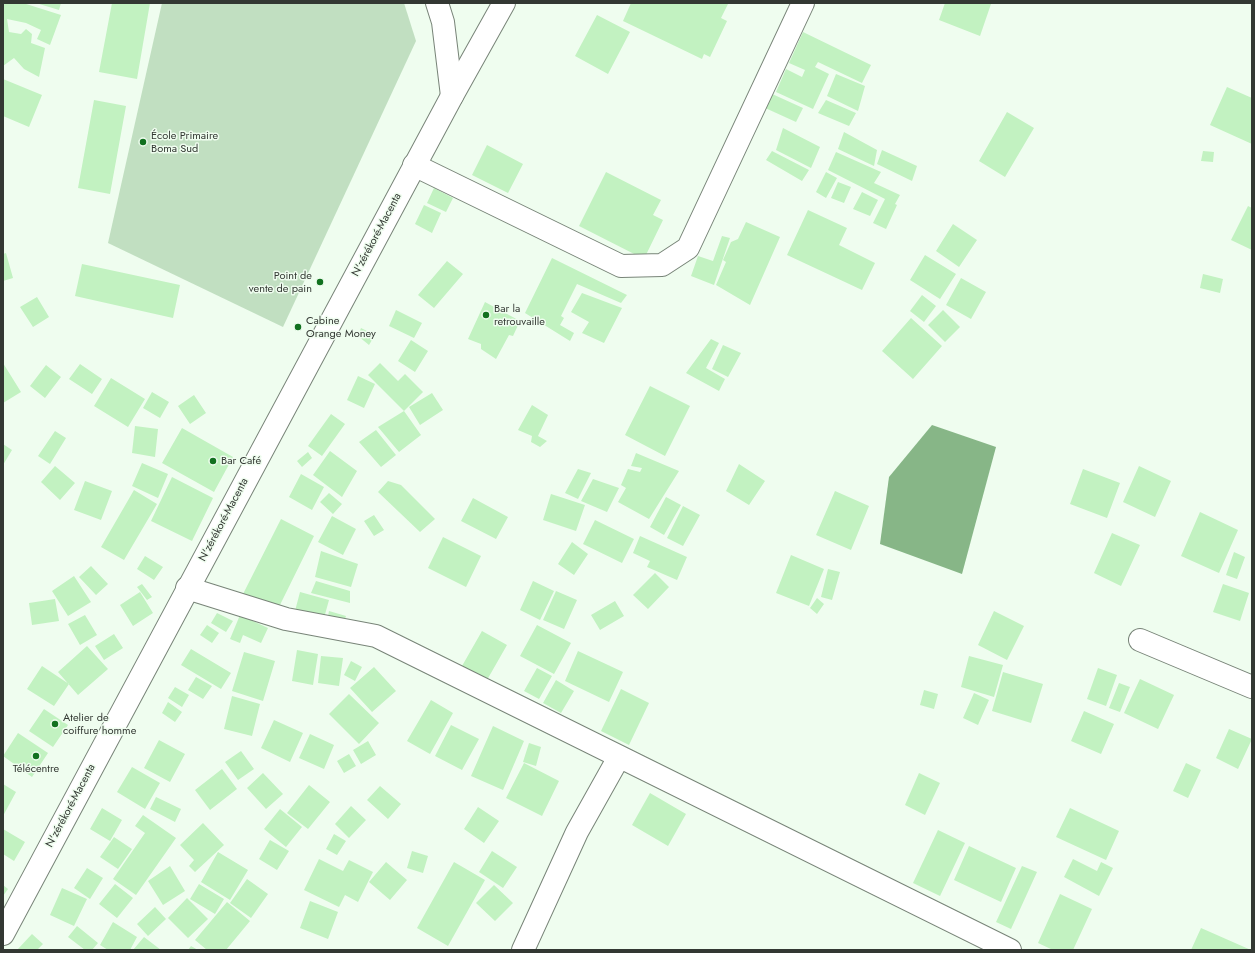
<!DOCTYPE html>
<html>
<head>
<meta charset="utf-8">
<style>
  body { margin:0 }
  #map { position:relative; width:1255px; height:953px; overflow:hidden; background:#effdef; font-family:Jost,sans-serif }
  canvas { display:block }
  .frame { position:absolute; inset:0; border:4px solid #333833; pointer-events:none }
</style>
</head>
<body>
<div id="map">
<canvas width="1255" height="953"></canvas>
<div class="frame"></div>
</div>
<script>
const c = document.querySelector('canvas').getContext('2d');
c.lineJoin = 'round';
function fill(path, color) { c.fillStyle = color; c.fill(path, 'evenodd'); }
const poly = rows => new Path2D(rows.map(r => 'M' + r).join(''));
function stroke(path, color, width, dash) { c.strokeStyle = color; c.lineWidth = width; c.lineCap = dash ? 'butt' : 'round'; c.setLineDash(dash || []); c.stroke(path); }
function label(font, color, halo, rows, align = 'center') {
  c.font = font + ' Jost,sans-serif'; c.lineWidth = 3; c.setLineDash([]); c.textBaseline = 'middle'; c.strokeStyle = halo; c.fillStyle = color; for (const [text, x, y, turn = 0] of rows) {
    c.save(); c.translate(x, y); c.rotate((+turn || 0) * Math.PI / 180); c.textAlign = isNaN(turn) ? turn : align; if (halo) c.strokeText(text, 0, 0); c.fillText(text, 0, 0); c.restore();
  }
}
fill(poly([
  [162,3,404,3,416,41,283,327,108,243]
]), '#c1dfc1');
fill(poly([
  [932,425,996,447,962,574,880,544,889,477]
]), '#87b687');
fill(poly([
  [3,3,23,3,61,15,50,45,37,39,41,30,26,23,7,19,9,32,21,34,26,29,32,34,31,43,45,48,39,77,24,69,14,58,3,66],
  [36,3,61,3,59,10],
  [112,3,150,3,137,79,99,72],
  [631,3,725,3,728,4,721,18,727,21,710,57,704,54,702,59,623,21],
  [945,3,991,4,980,36,939,20],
  [597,15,630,32,608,74,575,56],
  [803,32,871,65,862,83,818,62,815,67,829,74,813,109,776,92,786,69,802,77,805,70,789,63],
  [836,74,865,86,858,111,827,96],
  [3,79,42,95,29,127,3,116],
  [1227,87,1252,98,1252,144,1210,125],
  [770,93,803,108,796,122,763,107],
  [94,100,126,106,110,194,78,188],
  [826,100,856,113,849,126,818,113],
  [1007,112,1034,128,1005,177,979,161],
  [783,128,820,147,811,168,776,150],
  [844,132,877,150,874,166,838,149],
  [487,145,523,164,508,193,472,175],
  [882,150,917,166,912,181,877,164],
  [772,151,809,170,802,181,766,160],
  [1203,151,1214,152,1213,162,1201,161],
  [836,152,881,172,874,183,900,195,895,204,897,205,886,229,873,223,885,199,828,170],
  [606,172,661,200,653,215,663,220,644,259,579,226],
  [826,172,837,178,826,198,816,192],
  [838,182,851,187,844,203,831,198],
  [434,188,453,198,446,212,427,203],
  [862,192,878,200,870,216,853,209],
  [424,205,441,213,432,233,415,224],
  [1248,206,1252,208,1252,250,1231,240],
  [808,210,847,228,839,245,875,263,862,290,787,255],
  [746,222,780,237,750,305,716,285,726,262,723,260,731,242,738,239],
  [953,224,977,240,959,267,936,251],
  [722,236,730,238,714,285,691,276,698,256,713,261],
  [6,253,13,278,3,281,3,254],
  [925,255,956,274,940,299,910,280],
  [552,258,627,295,621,303,577,284,561,316,564,318,560,325,574,333,570,341,525,313],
  [447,261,463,274,434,308,418,295],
  [82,264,180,285,173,318,75,296],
  [1203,274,1223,279,1220,293,1200,288],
  [961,278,986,292,971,319,946,305],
  [582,293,622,308,604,343,582,333,589,322,571,312],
  [922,295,936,306,924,322,910,311],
  [37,297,49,317,33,327,20,307],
  [485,302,520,321,513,336,509,335,496,359,481,349,481,344,468,339],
  [396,310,422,323,414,338,389,326],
  [943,310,960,327,945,342,928,325],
  [911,318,942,346,913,379,882,351],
  [361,328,375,335,369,345,358,336],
  [711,339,719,343,706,368,725,379,719,391,686,373],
  [411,340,428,351,415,372,398,361],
  [723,345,741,353,728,377,712,369],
  [3,363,21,392,3,403],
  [380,363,398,381,405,374,423,392,404,411,421,435,399,452,378,427,404,411,368,375],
  [80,364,102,379,92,394,69,379],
  [46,365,61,377,45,398,30,386],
  [358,376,375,384,364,408,347,400],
  [111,378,145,399,128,427,94,406],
  [650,386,690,406,665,456,625,435],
  [152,392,169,402,160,418,143,408],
  [432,393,443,410,420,425,409,407],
  [194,395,206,413,190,424,178,406],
  [532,405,548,415,538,436,547,441,540,447,531,442,532,436,518,430],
  [331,414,345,424,322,456,308,446],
  [135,426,158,429,155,457,132,453],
  [182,428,233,457,214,492,162,463],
  [376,430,396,455,381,467,359,442],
  [55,431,66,438,50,464,38,456],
  [3,444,12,450,3,465],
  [330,451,357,471,342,497,313,475],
  [308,452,312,458,302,467,297,461],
  [636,453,679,471,649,519,618,502,626,488,621,485,628,469,640,472,642,468,631,466],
  [142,463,168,474,158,498,132,486],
  [739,464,765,481,749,505,726,491],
  [55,466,75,483,60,500,41,482],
  [1139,466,1171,481,1155,517,1123,502],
  [578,469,591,473,578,499,565,493],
  [1083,469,1120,483,1107,518,1070,504],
  [301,474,324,487,312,510,289,497],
  [172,477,213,498,192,541,151,521],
  [593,479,619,488,607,512,581,501],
  [85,481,112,491,101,520,74,510],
  [388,481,401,485,435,519,420,532,378,492],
  [134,490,157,504,124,560,101,547],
  [835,491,869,506,851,550,816,535],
  [329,493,342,504,333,514,320,502],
  [551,494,585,505,576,531,543,520],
  [666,497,681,505,664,535,650,527],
  [473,498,508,517,496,539,461,521],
  [683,506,700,515,683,546,667,538],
  [1200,512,1238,530,1219,573,1181,556],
  [374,515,384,530,374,536,364,521],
  [332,516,356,529,343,555,318,542],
  [281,519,314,536,277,611,243,594],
  [595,520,634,539,622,563,583,544],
  [1112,533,1140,545,1121,586,1094,573],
  [640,536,687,557,677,580,647,567,650,561,633,553],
  [443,537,481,556,466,587,428,568],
  [572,542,588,554,574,575,558,564],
  [321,551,358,564,351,587,315,577],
  [1234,552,1245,557,1237,579,1226,575],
  [791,555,824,569,809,606,776,593],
  [145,556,163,567,154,580,137,569],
  [91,566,108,584,96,595,79,577],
  [828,569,840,572,832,600,821,597],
  [655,573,669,587,648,609,633,595],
  [74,576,91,602,68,616,52,591],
  [316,581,350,591,350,603,311,593],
  [533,581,554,591,540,620,520,610],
  [142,584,152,597,147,600,137,587],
  [1223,584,1249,593,1240,621,1213,612],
  [556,591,577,600,564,629,543,620],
  [140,592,153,613,133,626,120,605],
  [300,592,329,600,324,618,295,611],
  [817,598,824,604,817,614,810,608],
  [55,599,59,621,32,625,29,603],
  [615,601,624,616,600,630,591,615],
  [329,611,346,616,343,625,327,621],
  [994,611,1024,626,1007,660,978,645],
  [217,613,233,621,226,632,211,623],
  [85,615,97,635,80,645,68,624],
  [240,615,268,628,261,643,243,635,240,643,230,639],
  [207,625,219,633,212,643,200,635],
  [537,625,571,643,554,674,520,656],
  [482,631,507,645,487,680,462,666],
  [114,634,123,648,104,660,95,646],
  [87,646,108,669,78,695,58,672],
  [191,649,231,673,221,689,181,665],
  [297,650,318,654,313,685,292,681],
  [578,651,623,672,609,702,565,681],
  [244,652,275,661,263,701,232,691],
  [321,656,343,658,339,686,318,683],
  [969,656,1003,665,994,697,961,687],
  [351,661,362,667,355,681,344,675],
  [42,666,69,684,54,706,27,689],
  [374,667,396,691,372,712,350,688],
  [537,668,552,676,539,699,524,691],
  [1098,668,1117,675,1106,706,1087,699],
  [1003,672,1043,684,1031,723,992,711],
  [196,677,212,686,203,699,188,690],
  [1140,679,1174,695,1158,729,1124,713],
  [556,680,574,691,561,713,543,703],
  [1119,683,1130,687,1120,712,1109,708],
  [175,687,189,695,182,707,168,698],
  [621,689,649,703,629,745,601,731],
  [924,690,938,694,934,709,920,705],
  [974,693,989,700,978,725,963,718],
  [349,694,379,723,359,744,329,714],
  [232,696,260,704,252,736,224,729],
  [431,700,453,713,430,754,407,741],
  [168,702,182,712,175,722,162,713],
  [44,709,68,725,53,747,29,731],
  [1084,711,1114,724,1101,754,1071,741],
  [274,720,303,733,290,762,261,748],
  [451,725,479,739,462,770,435,756],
  [493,726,524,741,503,790,471,776],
  [1229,729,1252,739,1238,769,1216,758],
  [18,733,48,753,32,777,3,756],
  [310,734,334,745,324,769,299,758],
  [159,740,185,754,170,782,144,768],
  [368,741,376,755,361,764,353,750],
  [529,743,541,747,536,766,523,762],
  [241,751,254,769,238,780,225,762],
  [349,754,356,766,344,773,337,761],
  [524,763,559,781,542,816,506,798],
  [1186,763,1201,770,1188,798,1173,791],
  [132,767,160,783,145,809,117,792],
  [222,769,237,789,210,810,195,790],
  [263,773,283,794,266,809,247,788],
  [919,773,940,783,925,815,905,805],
  [3,784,16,792,3,816],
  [309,785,330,802,308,829,287,813],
  [380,786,401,804,388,819,367,800],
  [650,793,686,814,668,846,632,825],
  [156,797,181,809,175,822,150,809],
  [351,806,366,820,349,838,335,824],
  [478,807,499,821,484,843,464,829],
  [102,808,122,820,110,841,90,829],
  [1070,808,1119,831,1106,860,1056,837],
  [280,809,302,827,286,847,264,829],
  [143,815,176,838,136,895,113,879,145,833,135,826],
  [203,823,224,845,195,872,189,866,194,860,180,845],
  [3,829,25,842,14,861,3,854],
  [938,830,965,843,940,896,913,883],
  [334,834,346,841,337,855,326,849],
  [114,837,132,849,118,869,100,857],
  [270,840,289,851,277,870,259,859],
  [969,846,1016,868,1001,902,954,880],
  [412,851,428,856,423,873,407,868],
  [492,851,517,867,503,888,479,872],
  [218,852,248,870,230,900,201,882],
  [319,859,343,871,349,860,373,872,358,902,345,895,339,907,304,890],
  [1073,859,1097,871,1101,862,1113,868,1099,896,1064,877],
  [386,862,407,880,390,900,369,882],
  [454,862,485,880,448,946,417,928],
  [170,866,185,891,163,905,148,881],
  [1022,866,1037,872,1011,929,996,922],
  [87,868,103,878,90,899,74,888],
  [247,879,268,894,251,918,230,903],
  [115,884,133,898,117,918,99,904],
  [199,884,224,899,215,914,190,899],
  [3,885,8,889,3,896],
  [494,885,513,903,495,921,476,903],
  [62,888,87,899,74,926,50,915],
  [1060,894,1092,909,1073,950,1053,950,1038,943],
  [187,898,208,919,188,938,168,918],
  [310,901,338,912,328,939,300,928],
  [227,902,250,921,226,950,207,950,195,940],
  [155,907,166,919,148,936,137,924],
  [113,922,137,937,130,950,108,950,100,945],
  [77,926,98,943,92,950,85,950,68,937],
  [1201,928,1251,950,1191,950],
  [32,934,43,944,37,950,17,950],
  [144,937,161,950,133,950],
  [191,946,198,950,188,950]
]), '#c2f2c1');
const minor = poly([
  [437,3,443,22,452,96],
  [414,165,621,266,662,265,688,248,803,3],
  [187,588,286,619,376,636,1010,950],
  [1140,640,1252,687],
  [523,950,577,832,619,757]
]);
const highway = poly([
  [3,934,452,96,504,3]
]);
stroke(minor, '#788478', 24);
stroke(highway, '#788478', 24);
stroke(minor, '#fff', 22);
stroke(highway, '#fff', 22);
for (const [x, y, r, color] of [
  [143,142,4,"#11711f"],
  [320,282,4,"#11711f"],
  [486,315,4,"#11711f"],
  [298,327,4,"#11711f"],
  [213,461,4,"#11711f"],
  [55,724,4,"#11711f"],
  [36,756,4,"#11711f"]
]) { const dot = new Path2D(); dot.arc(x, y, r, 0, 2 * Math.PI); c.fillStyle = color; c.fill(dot); stroke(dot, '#effdef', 1.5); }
label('11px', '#333833', '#effdef', [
  ["École Primaire",151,136],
  ["Boma Sud",151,149],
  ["Point de",312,276,"right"],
  ["vente de pain",312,289,"right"],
  ["Bar la",494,309],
  ["retrouvaille",494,322],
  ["Cabine",306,321],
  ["Orange Money",306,334],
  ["Bar Café",221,461],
  ["Atelier de",63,718],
  ["coiffure homme",63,731],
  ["Télécentre",36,769,"center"]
], 'left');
label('11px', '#333833', '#effdef', [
  ["N'zérékoré-Macenta",377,235,-62],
  ["N'zérékoré-Macenta",224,520,-62],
  ["N'zérékoré-Macenta",71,806,-62]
]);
</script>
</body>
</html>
